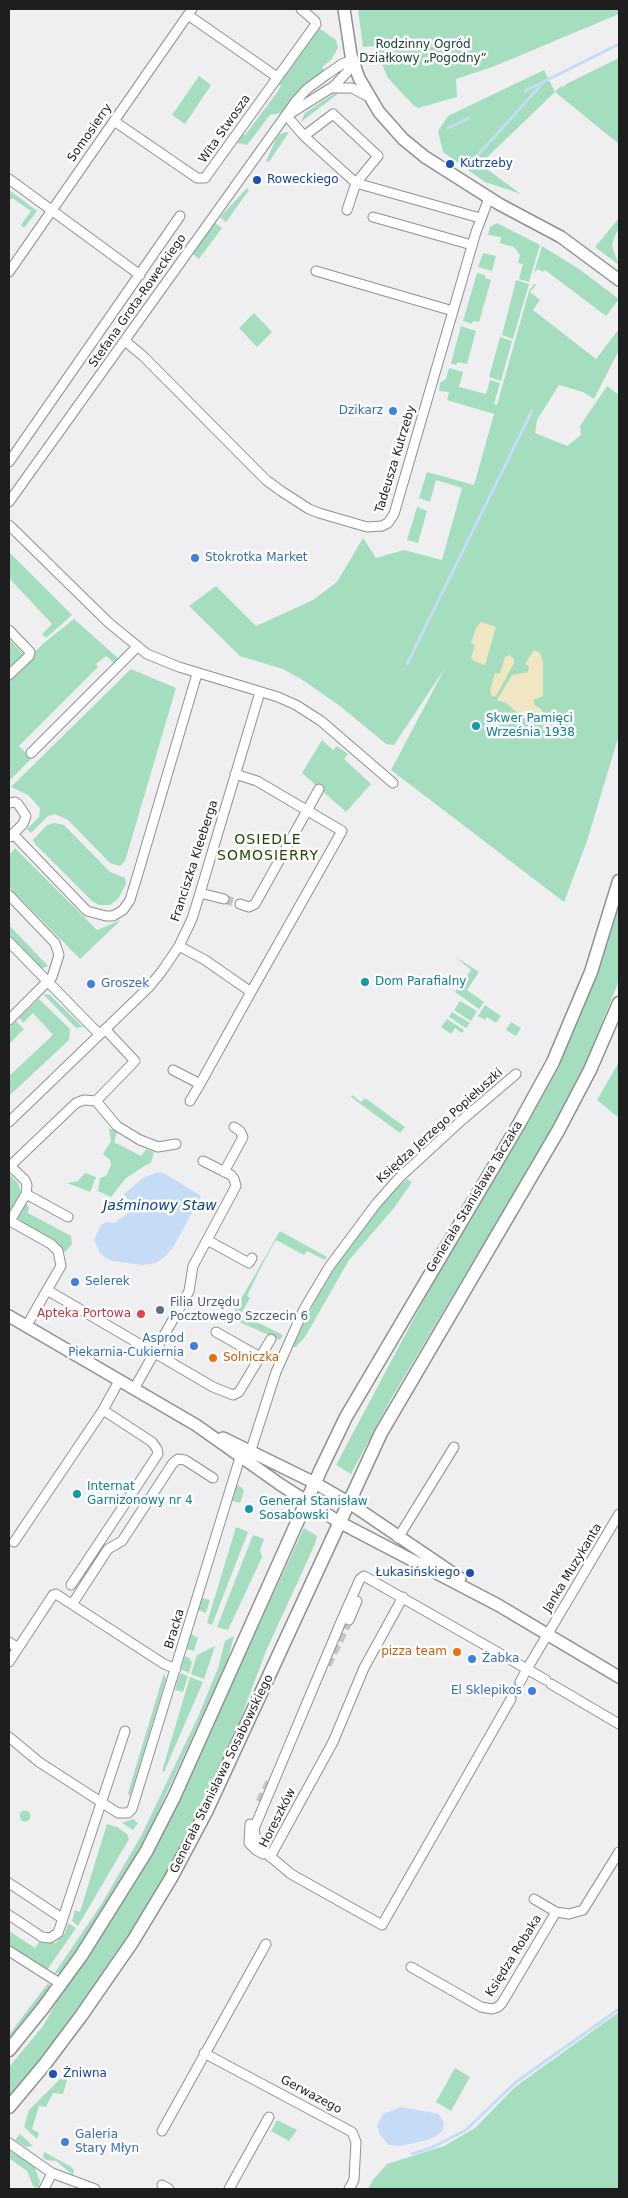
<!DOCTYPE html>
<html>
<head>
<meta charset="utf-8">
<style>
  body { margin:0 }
  #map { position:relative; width:628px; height:2198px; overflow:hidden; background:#efeff1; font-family:"DejaVu Sans",sans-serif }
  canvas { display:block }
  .frame { position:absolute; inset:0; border:10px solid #1e1e1f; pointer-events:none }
</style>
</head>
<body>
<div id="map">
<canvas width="628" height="2198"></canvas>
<div class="frame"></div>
</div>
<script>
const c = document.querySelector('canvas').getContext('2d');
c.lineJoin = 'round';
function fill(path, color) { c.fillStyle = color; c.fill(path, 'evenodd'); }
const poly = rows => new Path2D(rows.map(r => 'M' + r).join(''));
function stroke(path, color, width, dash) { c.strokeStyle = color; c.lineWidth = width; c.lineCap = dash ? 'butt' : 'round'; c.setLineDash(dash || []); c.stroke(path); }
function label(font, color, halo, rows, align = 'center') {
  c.font = font + ' "DejaVu Sans",sans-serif'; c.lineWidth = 5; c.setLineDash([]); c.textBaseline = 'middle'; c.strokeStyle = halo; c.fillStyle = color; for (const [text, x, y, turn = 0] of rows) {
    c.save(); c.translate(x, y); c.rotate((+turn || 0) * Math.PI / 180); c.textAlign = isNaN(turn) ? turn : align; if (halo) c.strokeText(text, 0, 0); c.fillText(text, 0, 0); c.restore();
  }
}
fill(poly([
  [358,9,619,9,619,14,495,66,456,79,457,97,418,108,414,106,388,78,374,46,363,47],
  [319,28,336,40,338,48,331,60,322,67,325,71,298,92,281,113,270,115,247,145,237,143,243,134,245,135,276,94,281,86,277,83,281,82],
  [619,58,619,144,555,92,480,164,521,194,485,182,443,152,438,131,448,116,544,70,555,92,561,86,563,87,566,84],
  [199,76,211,85,185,124,172,115],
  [336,92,339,93,301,122,305,113],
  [286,132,289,132,269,162,266,161,276,139,280,134],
  [247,188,249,190,226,222,220,217],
  [9,190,37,211,24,228,21,225,31,211,12,198,11,200,9,198],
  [619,218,619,228,614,238,612,246,619,265,595,247],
  [215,223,222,228,199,259,193,254],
  [497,223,540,245,529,282,519,279,523,264,518,263,520,255,514,247,500,243,501,237,488,235,490,227],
  [542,246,579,269,619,299,606,316,545,270,543,272,538,269,534,273],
  [483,253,496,256,492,271,478,267],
  [477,273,485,275,485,278,491,280,479,322,473,321,472,324,463,321],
  [516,280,529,284,513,339,502,335],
  [534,284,536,285,530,292,547,305,540,300,533,310,596,359,619,329,619,350,594,399,583,392,559,385,537,420,535,433,567,446,581,435,580,426,607,386,619,395,619,735,587,841,564,902,391,770,445,668,394,745,386,744,340,706,301,679,283,669,240,656,189,606,216,586,256,626,313,600,337,582,363,538,376,558,404,550,442,560,462,488,436,480,430,502,419,498,427,472,474,485,494,414,447,400,449,392,439,391,440,383,446,379,449,368,463,372,459,387,486,394,490,380,500,383,494,404,497,405,529,291],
  [254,313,272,332,257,347,239,328],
  [461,326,476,331,467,364,458,362,456,365,451,363],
  [500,337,512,341,501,381,489,377],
  [417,507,427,511,418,543,407,540],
  [9,552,72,615,46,638,42,634,52,624,9,578],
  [74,619,119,659,115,664,106,656,96,664,98,667,19,746,32,758,9,781,9,677,45,642],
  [9,639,25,656,9,671],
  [131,669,176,688,125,861,120,866,110,863,68,820,55,814,48,816,31,833,27,829,39,817,40,808,28,795,11,787],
  [322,740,333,750,337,746,348,754,344,759,371,784,346,812,302,773],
  [54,823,64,825,110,872,125,878,126,884,118,899,110,905,99,905,92,901,35,844,33,840,47,825],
  [15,848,97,930,121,920,80,959,9,887,9,855],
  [619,901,619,980,588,1059,543,1144,391,1399,351,1474,336,1465,430,1288,527,1125,559,1066,593,985],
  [9,925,48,966,40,969,9,936],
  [454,956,479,972,467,990,484,1002,479,1009,455,992,471,970],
  [43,994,50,995,83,1027,76,1028],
  [39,999,70,1029,69,1040,9,1096,9,1076,53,1035,33,1013,23,1023,19,1018],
  [460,1001,477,1011,471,1021,454,1010],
  [485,1005,501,1016,496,1023,487,1017,485,1020,478,1016],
  [452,1012,470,1023,466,1028,449,1017],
  [447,1019,464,1030,462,1033,455,1028,451,1034,441,1027],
  [16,1021,24,1029,9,1044,9,1028],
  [511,1022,521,1028,516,1036,506,1030],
  [619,1062,619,1118,597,1100],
  [352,1095,361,1102,365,1098,405,1127,400,1133,351,1097],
  [109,1128,117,1132,114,1142,141,1156,146,1149,154,1152,151,1163,146,1165,126,1178,111,1197,98,1191,100,1178,106,1176,111,1165,110,1160,103,1154,111,1141],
  [85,1173,96,1177,90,1192,67,1183,78,1181],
  [9,1174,18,1183,21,1192,14,1207,9,1211],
  [407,1179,412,1182,394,1208,349,1260,305,1337,296,1347,292,1347,316,1299,341,1258,382,1202],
  [26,1204,29,1207,28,1213,71,1236,72,1244,65,1252,25,1225,16,1216],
  [280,1231,327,1257,325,1260,307,1251,304,1255,276,1240,262,1265,247,1296,250,1298,241,1314,283,1335,280,1340,230,1318],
  [237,1484,244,1490,240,1503,232,1501],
  [236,1527,248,1532,212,1625,207,1623],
  [304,1528,317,1536,315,1544,266,1651,234,1736,164,1879,130,1935,81,2007,9,2098,9,2067,43,2026,60,1996,98,1941,143,1868,145,1868,157,1845],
  [253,1535,264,1539,260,1550,262,1557,228,1630,217,1627],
  [202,1598,210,1600,206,1613,198,1610],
  [191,1634,198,1638,194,1651,187,1649],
  [234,1636,227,1662,149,1831,119,1887,89,1935,62,1972,54,1974,101,1905,142,1834,198,1717,218,1668,225,1641],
  [215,1646,204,1679,191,1674,197,1655],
  [185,1656,189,1658,192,1663,189,1673,181,1669],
  [164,1673,166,1679,130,1797,128,1793],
  [180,1673,188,1676,183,1692,175,1690],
  [190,1677,203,1682,164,1772,162,1771],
  '19.5 1816a5.5 5.5 0 1 1 11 0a5.5 5.5 0 1 1-11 0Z',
  [133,1819,138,1823,133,1830,122,1823],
  [107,1824,117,1827,127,1834,129,1839,78,1926,72,1921,73,1918,75,1910,80,1912],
  [68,1923,76,1928,47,1970,9,1945,9,1931,35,1948,40,1941,43,1943,56,1943,65,1933],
  [48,1983,50,1986,47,1993,9,2041,9,2035],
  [619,2012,619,2189,368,2189,373,2180,387,2164,444,2146,475,2128,515,2087],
  [77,2046,63,2094,53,2093,46,2107,39,2106,32,2129,39,2133,37,2139,24,2127,29,2110,64,2075,72,2063],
  [455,2068,470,2077,451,2111,436,2102],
  [277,2120,297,2130,289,2141,271,2131],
  [20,2134,33,2146,26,2147,15,2140],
  [9,2150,34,2166,40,2181,38,2189,33,2186,27,2171,9,2158],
  [44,2152,70,2166,74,2170,73,2175,56,2161,46,2160,43,2157]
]), '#a4debf');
fill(poly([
  [481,622,496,627,485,665,474,661,471,658,475,645,471,643,476,628],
  [534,650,540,653,543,662,543,696,533,700,535,705,541,709,544,717,540,718,540,724,537,725,531,719,521,716,506,703,497,700,512,675,528,672,529,666,525,664],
  [510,655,514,659,514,663,501,687,495,697,492,696,490,691,495,673,500,674,505,657]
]), '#f0e6c1');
fill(poly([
  [158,1172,164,1173,201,1196,175,1244,167,1255,156,1263,143,1265,114,1261,106,1258,100,1253,94,1240,101,1225,106,1222,114,1223,127,1214,130,1208,129,1201,124,1194,143,1178],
  [401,2107,439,2114,444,2124,443,2130,436,2136,427,2140,400,2146,389,2145,380,2135,377,2125,383,2114]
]), '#c5dbf6');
stroke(poly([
  [525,91,619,44],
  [448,128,469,118],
  [477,156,540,86],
  [407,664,532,411],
  [412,2154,433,2147,466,2130,516,2082,619,2009]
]), '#c5dbf6', 3);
stroke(poly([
  [224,899,240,904],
  [327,1665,349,1620],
  [511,1699,520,1682],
  [260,1802,270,1782]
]), '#c5c5c7', 9, [9, 4.5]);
const minor = poly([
  [188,15,277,77],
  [332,88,352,88,369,97],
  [286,115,304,136,356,183,480,218],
  [288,115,334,86,348,71,352,60],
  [114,121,197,178,205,178,316,24,315,21,301,9],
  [304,136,333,114,378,156,356,183,347,210],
  [9,179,140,275],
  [373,217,472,245],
  [316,271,453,311],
  [9,272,192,9],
  [125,341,143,356,266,480,281,491,309,509,319,513,367,527,382,526,388,523,394,514,476,232,489,198],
  [9,462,180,216],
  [9,502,296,101,307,89,326,75,342,64,352,60],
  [9,525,109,623,147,654,179,667,278,697,296,705,321,721,393,783],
  [9,630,30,652,29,656,9,675],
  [31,753,137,647],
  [235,774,257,781,342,831,251,992],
  [9,803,15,802,18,804,26,816,23,824,10,837],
  [13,834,87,911,106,916,113,916,123,910,130,900,137,877,197,674],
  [200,893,224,899],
  [9,895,55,943,59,955,52,977,9,1020],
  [240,904,249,907,255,904,319,789],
  [9,942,99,1034],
  [173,1070,200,1084,251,992,205,960,179,946],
  [96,1101,117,1126,140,1140,158,1147,176,1144],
  [190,1101,200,1084],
  [9,1122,149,987,162,971,179,946,192,919,200,893,260,692],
  [9,1165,25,1180,27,1185,26,1194,68,1217],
  [10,1166,76,1103,84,1100,96,1101,135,1061,105,1029],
  [224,1172,243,1137,240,1131,234,1127],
  [26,1194,10,1221,51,1244,58,1251,61,1266,47,1290],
  [207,1240,249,1263,252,1258],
  [26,1327,47,1290,213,1387,233,1395,239,1392,260,1357,216,1332],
  [260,1357,271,1339],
  [134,1389,189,1291,193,1266,236,1186,234,1179,231,1175,203,1161],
  [249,1456,276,1372,304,1309,329,1267,376,1204,399,1178,462,1120,516,1074],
  [398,1538,454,1447],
  [14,1542,103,1410],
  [71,1585,158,1454,157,1449,152,1442,103,1410,119,1381],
  [73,1603,108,1549,122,1541,173,1463,178,1459,185,1460,213,1478],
  [349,1620,357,1601],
  [9,1642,18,1648],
  [9,1662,53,1595,56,1594,164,1664,176,1669],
  [546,1680,527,1669,619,1514],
  [551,1684,619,1724],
  [511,1699,382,1925,291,1874,265,1852,256,1840,254,1829,256,1824,343,1617,360,1579,364,1576,527,1669,520,1682],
  [9,1737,39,1762,118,1813,128,1813,132,1809,242,1451],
  [250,1824,249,1843,256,1850,263,1854],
  [270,1857,333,1742,364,1668,403,1597],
  [9,1883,63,1919],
  [534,1899,556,1912],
  [9,1915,42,1937,50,1938,58,1933,125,1731],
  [9,1951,61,1984],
  [411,1967,481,2007,492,2009,498,2007,502,2003,556,1912,569,1914,583,1910,619,1852],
  [204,2053,352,2132,356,2142,354,2180,349,2189],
  [162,2131,266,1944],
  [9,2143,52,2173,95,2189],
  [162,2185,169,2189],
  [44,2189,52,2173],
  [229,2189,269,2117]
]);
const tertiary = poly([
  [344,9,351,55,359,78,379,112,403,139,425,157,499,204,561,237,619,280],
  [9,1316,196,1425,281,1485,339,1522,498,1605,619,1677],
  [223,1438,315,1483,348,1502,460,1578]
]);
const secondary = poly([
  [9,2050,43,2008,81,1956,146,1852,174,1797,321,1469,346,1417,519,1124,553,1062,591,972,619,881],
  [9,2107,45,2064,81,2016,133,1941,171,1878,206,1812,381,1433,558,1131,590,1070,619,1003]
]);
stroke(minor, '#909091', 11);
stroke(tertiary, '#909091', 14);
stroke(secondary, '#909091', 15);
stroke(minor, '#fff', 9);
stroke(tertiary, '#fff', 11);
stroke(secondary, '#fff', 12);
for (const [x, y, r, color] of [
  [450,164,5,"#1a4fb4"],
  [257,180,5,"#1a4fb4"],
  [393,411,5,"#3f7fe0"],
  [195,558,5,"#3f7fe0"],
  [476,726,5,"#0f9aa8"],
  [365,982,5,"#0f9aa8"],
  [91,984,5,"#3f7fe0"],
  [75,1282,5,"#3f7fe0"],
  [160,1310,5,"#5c6f8a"],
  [141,1314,5,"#e0444e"],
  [194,1346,5,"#3f7fe0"],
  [213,1358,5,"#e8710a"],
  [77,1494,5,"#0f9aa8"],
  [249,1509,5,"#0f9aa8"],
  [470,1573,5,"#1a4fb4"],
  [457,1652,5,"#e8710a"],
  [472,1659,5,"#3f7fe0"],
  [532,1691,5,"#3f7fe0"],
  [53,2074,5,"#1a4fb4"],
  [65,2142,5,"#3f7fe0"]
]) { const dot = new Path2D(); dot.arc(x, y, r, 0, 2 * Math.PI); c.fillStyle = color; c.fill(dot); stroke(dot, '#fdfdfe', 2); }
label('12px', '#1d4532', '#fdfdfe', [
  ["Rodzinny Ogród",423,45],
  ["Działkowy „Pogodny”",423,59]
]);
label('12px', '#1e1e1f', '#fdfdfe', [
  ["Wita Stwosza",225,129,-55],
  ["Somosierry",90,133,-55],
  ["Stefana Grota-Roweckiego",138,301,-55],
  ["Tadeusza Kutrzeby",396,459,-73],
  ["Franciszka Kleeberga",195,861,-72],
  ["Księdza Jerzego Popiełuszki",440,1126,-42],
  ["Generała Stanisława Taczaka",475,1197,-59],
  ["Janka Muzykanta",573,1568,-59],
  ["Bracka",175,1629,-73],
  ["Generała Stanisława Sosabowskiego",222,1774,-64],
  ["Horeszków",278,1818,-63],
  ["Księdza Robaka",514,1956,-58],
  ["Gerwazego",311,2095,28]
]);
label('12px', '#164399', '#fdfdfe', [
  ["Kutrzeby",460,164],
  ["Roweckiego",267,180],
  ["Łukasińskiego",460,1573,"right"],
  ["Żniwna",63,2074]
], 'left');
label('12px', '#366cbe', '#fdfdfe', [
  ["Dzikarz",383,411,"right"],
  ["Stokrotka Market",205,558],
  ["Groszek",101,984],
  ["Selerek",85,1282],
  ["Asprod",184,1339,"right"],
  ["Piekarnia-Cukiernia",184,1353,"right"],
  ["Żabka",482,1659],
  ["El Sklepikos",522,1691,"right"],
  ["Galeria",75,2135],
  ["Stary Młyn",75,2149]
], 'left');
label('12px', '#0d838f', '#fdfdfe', [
  ["Skwer Pamięci",486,719],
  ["Września 1938",486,733],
  ["Dom Parafialny",375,982],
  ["Internat",87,1487],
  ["Garnizonowy nr 4",87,1501],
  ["Generał Stanisław",259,1502],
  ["Sosabowski",259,1516]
], 'left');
label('12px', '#4e5e75', '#fdfdfe', [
  ["Filia Urzędu",170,1303],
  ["Pocztowego Szczecin 6",170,1317]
], 'left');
label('12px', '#be3a42', '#fdfdfe', [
  ["Apteka Portowa",131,1314]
], 'right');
label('12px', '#c56008', '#fdfdfe', [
  ["Solniczka",223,1358],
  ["pizza team",447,1652,"right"]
], 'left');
c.letterSpacing = '1px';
label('14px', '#244601', '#fdfdfe', [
  ["OSIEDLE",268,840],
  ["SOMOSIERRY",268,856]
]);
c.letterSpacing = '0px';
label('italic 14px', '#06417b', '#fdfdfe', [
  ["Jaśminowy Staw",160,1206]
]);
</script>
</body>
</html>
